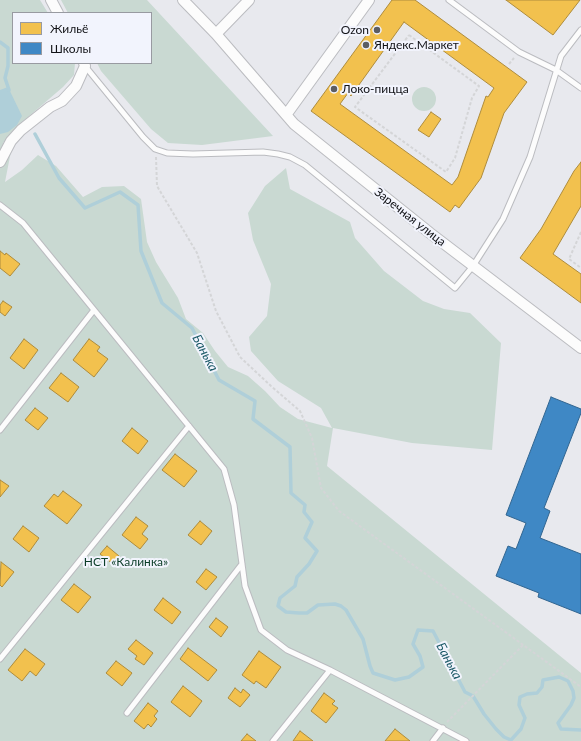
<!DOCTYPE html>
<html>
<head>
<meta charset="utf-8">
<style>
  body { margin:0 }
  #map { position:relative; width:581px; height:741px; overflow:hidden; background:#e8e9ee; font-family:Lato,sans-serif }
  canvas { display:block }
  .legend { position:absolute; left:12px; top:12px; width:140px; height:52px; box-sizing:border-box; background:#f2f4fd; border:1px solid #989aa1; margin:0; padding:5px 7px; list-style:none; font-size:12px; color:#111216 }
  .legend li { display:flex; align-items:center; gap:8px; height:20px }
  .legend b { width:20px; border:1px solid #989aa1 }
</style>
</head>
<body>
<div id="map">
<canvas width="581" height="741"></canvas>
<ul class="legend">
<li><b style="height:11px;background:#f2c14e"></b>Жильё</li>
<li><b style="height:11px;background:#3f88c5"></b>Школы</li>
</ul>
</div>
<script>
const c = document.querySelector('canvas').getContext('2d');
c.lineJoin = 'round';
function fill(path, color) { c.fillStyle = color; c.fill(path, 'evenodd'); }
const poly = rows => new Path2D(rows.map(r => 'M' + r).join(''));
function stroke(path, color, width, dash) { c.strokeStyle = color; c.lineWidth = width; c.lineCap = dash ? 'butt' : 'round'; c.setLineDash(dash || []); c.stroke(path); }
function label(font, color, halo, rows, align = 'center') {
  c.font = font + ' Lato,sans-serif'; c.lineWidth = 4; c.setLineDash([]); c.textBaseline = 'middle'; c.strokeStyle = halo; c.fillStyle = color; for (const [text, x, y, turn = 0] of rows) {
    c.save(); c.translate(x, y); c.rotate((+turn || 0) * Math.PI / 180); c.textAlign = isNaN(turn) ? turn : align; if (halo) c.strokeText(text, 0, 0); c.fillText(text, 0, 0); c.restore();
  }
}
fill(poly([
  [0,0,40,0,48,13,13,13,13,63,75,63,74,75,63,87,21,123,3,143,12,146,5,182,22,170,38,155,56,166,83,197,102,187,124,186,141,199,147,242,156,262,178,298,186,319,203,333,215,351,228,367,248,376,265,391,280,407,298,419,332,428,321,408,278,381,251,351,249,337,267,316,271,284,253,240,248,213,265,186,286,168,290,189,350,222,355,238,384,271,423,301,444,309,470,313,501,343,492,450,412,443,333,428,327,466,581,673,581,741,0,741],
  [61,0,147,0,273,136,202,145,168,143,151,129,101,71,97,63,151,63,151,13,68,13],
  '412 99a12 12 0 1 1 24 0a12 12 0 1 1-24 0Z'
]), '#c9d9d2');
fill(poly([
  [8,87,22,116,17,125,8,132,0,134,0,90]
]), '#afcfd9');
const homes = poly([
  [392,0,415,0,527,82,504,113,481,178,459,208,455,205,450,212,311,111,392,0],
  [404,22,494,88,488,97,486,96,458,177,452,185,340,104,348,93,351,96,404,22],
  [506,0,580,0,553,35,506,0],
  [431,112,441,119,429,137,418,130,431,112],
  [581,162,581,206,553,254,581,274,581,303,520,258,541,229,574,171,581,162],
  [0,251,5,255,6,253,20,264,10,276,0,268,0,251],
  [3,301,12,307,5,316,0,312,0,305,3,301],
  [24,339,38,350,24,369,10,358,24,339],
  [89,339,100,347,97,351,108,359,94,377,73,360,89,339],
  [61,373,79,387,68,402,49,388,61,373],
  [35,408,48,418,38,430,25,420,35,408],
  [132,428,148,441,138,454,122,441,132,428],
  [175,454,197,471,184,487,162,470,175,454],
  [0,480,9,486,0,497,0,480],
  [63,491,82,505,67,524,44,506,54,494,58,497,63,491],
  [136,517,148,526,142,534,148,539,140,549,122,535,136,517],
  [200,521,212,531,201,545,188,535,200,521],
  [23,526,39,538,29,552,13,539,23,526],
  [107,546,119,556,113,564,100,554,107,546],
  [1,562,14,572,2,587,0,585,1,562],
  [206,569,217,577,206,590,196,582,206,569],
  [74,584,91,597,78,613,61,600,74,584],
  [163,598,181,612,172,624,154,610,163,598],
  [216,618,228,627,221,637,209,627,216,618],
  [136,640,153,653,144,665,135,659,137,656,128,649,136,640],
  [188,648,217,670,208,681,180,659,188,648],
  [25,649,45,664,36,676,30,671,22,681,8,670,25,649],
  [259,651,281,667,266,688,256,681,254,684,242,675,259,651],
  [116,661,132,673,122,686,106,673,116,661],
  [183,686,202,701,190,717,171,702,183,686],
  [235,688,241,693,243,689,250,695,240,707,228,698,235,688],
  [324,693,335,701,332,704,338,708,326,723,311,711,324,693],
  [148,703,158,711,154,716,157,719,151,727,148,724,144,729,134,721,148,703],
  [395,729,410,741,385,741,395,729],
  [300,731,313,741,293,741,300,731],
  [247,734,256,741,241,741,247,734]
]);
fill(homes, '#f2c14e');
stroke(homes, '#ae8c3d', 1);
const schools = poly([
  [551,397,581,409,581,413,544,508,550,511,540,538,581,554,581,614,538,597,539,593,496,576,508,546,516,549,526,523,506,515,551,397]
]);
fill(schools, '#3f88c5');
stroke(schools, '#316590', 1);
stroke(poly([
  [0,42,8,48,8,66,5,78,9,90],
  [35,134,59,178,85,208,120,192,138,205,141,251,162,303,192,328,219,380,255,401,253,419,290,447,291,493,305,505,304,512,312,522,305,538,317,551,309,564,297,577,295,586,280,598,278,606,286,612,299,613,307,613,318,605,335,604,341,606,346,610,363,639,370,666,373,673,395,680,409,677,423,667,420,656,413,644,418,630,433,631,465,692,473,696,484,714,496,729,504,737,511,740,521,729,525,718,519,705,520,697,527,694,537,693,542,687,543,680,559,677,568,681,573,691,574,698,571,705,558,723,561,729,581,730]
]), '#afcfd9', 3.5);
const service = poly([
  [449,0,519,52,556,70,581,88],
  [85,66,143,137,155,149,167,153,193,154,263,152,278,154,290,157,305,165,455,288,473,266,503,219,530,157,561,56,581,30],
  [0,205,23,223,224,469,234,505,245,586,261,630,287,650,330,670,466,741],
  [0,430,94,310],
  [0,659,189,426],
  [127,713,242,564],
  [273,741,330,670],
  [433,741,443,728]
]);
const minor = poly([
  [51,0,58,13],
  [183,0,216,34,294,124,430,233,581,348],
  [216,34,249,0],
  [286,115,369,0],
  [0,162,11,141,21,130,50,107,62,101,76,86,85,66,84,63]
]);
stroke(service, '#bbbcc0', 7);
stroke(minor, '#bbbcc0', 12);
stroke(poly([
  [409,35,479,86,472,98,455,158,446,172,355,107,409,35],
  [509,64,514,58],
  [156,157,157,186,197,253,216,311,240,357,271,386,300,411,312,438,321,488,339,511,581,687],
  [581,232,569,259,581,268],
  [447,722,523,645]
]), '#d4d5d7', 2, [3, 2]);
stroke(service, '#fcfcfc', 5);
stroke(minor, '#fcfcfc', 10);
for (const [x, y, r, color] of [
  [377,30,4,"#5c5d62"],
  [366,45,4,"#5c5d62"],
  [334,89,4,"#5c5d62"]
]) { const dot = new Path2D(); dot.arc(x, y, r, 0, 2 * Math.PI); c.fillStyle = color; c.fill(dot); stroke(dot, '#f2f4fd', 1.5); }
label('12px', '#111216', '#f2f4fd', [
  ["Ozon",369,30,"right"],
  ["Яндекс.Маркет",374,45],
  ["Локо-пицца",342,89]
], 'left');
label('12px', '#111216', '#f2f4fd', [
  ["Заречная улица",410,217,38]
]);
label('12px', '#0b3d28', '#f2f4fd', [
  ["НСТ «Калинка»",126,562]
]);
label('italic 13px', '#1f5c6a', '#f2f4fd', [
  ["Банька",205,353,62],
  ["Банька",449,661,62]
]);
</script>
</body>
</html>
